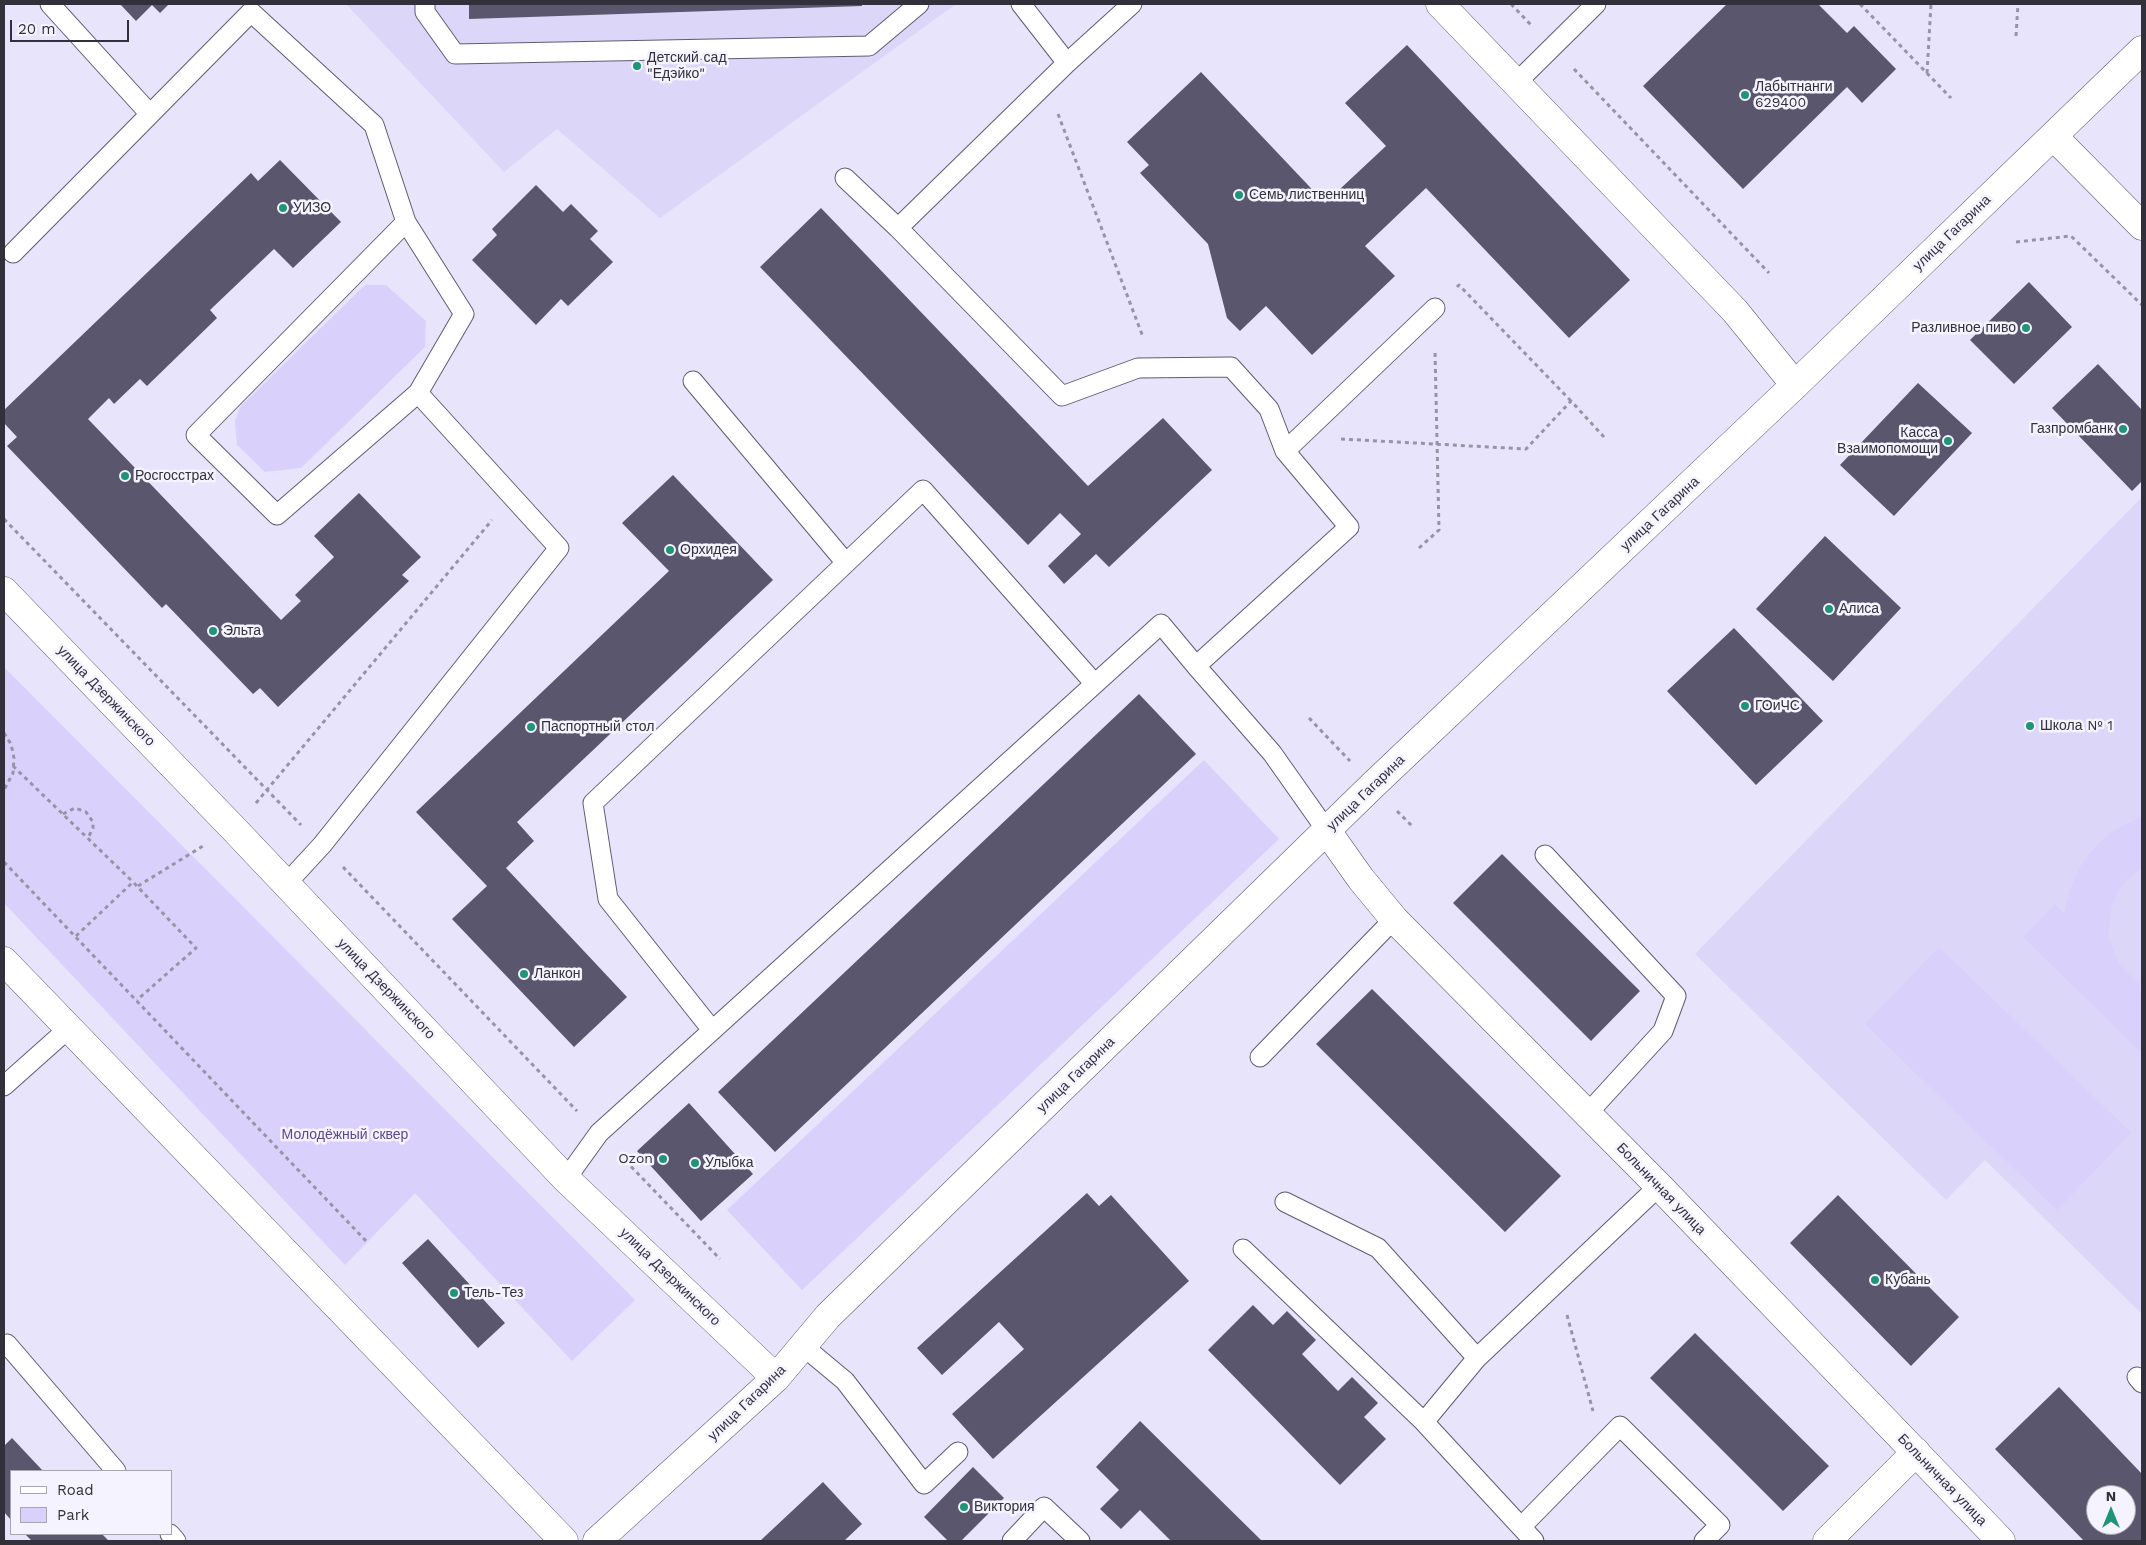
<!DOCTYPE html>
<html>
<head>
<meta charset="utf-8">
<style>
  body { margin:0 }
  #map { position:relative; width:2146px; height:1545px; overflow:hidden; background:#e8e4fb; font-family:"Work Sans",sans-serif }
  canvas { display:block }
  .frame { position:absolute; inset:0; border:5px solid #32303a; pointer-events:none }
  .legend { position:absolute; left:10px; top:1470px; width:162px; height:65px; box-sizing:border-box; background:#f5f3ff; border:1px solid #a7a5b0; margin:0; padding:6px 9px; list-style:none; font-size:15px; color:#32303a }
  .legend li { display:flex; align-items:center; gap:10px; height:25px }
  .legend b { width:25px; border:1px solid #a7a5b0 }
  .north { position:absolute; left:2086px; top:1485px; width:50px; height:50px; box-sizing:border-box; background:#f5f3ff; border:1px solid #a7a5b0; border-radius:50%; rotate:0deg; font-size:14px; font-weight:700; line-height:20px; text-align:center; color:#32303a }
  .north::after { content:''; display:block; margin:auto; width:18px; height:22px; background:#1f9477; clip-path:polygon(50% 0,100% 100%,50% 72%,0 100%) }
  .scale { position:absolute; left:10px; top:20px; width:119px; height:22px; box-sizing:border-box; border:2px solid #32303a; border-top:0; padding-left:6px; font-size:15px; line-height:18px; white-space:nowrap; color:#32303a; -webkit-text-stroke:4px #f5f3ff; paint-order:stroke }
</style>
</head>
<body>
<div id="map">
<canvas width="2146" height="1545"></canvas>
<div class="frame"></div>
<ul class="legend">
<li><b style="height:6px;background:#fff"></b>Road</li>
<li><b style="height:14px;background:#d9d1fc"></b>Park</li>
</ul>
<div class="north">N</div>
<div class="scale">20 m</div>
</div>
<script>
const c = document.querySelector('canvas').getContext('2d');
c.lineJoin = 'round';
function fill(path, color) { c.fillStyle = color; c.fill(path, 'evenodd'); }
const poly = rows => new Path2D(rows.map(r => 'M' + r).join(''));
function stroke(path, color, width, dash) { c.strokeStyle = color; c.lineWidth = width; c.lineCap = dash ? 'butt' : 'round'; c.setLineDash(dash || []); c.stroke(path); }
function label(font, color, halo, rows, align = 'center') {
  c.font = font + ' "Work Sans",sans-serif'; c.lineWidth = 5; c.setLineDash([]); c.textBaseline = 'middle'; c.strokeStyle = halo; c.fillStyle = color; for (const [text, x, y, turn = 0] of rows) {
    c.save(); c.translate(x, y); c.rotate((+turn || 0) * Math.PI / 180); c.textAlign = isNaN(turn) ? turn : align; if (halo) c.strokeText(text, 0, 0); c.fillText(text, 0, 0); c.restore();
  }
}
fill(poly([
  [346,4,956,4,660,218,557,129,504,172],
  [2142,497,2142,1314,1985,1160,1946,1200,1695,954]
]), '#dcd6f9');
fill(poly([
  [365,285,386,285,426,321,425,347,301,468,265,472,237,445,235,421,240,407],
  [4,667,635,1300,572,1361,415,1193,345,1265,4,903],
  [1204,760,1279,839,802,1290,727,1210],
  [2142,817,2142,867,2127,879,2118,891,2112,905,2108,934,2118,963,2142,987,2142,1053,2023,937,2055,904,2064,913,2070,890,2078,870,2090,853,2104,838,2125,824],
  [1939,947,2131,1133,2057,1210,1865,1024]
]), '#d9d1fc');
fill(poly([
  [120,4,169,4,160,13,152,5,136,21],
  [469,4,862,4,862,6,469,19],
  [1727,4,1818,4,1847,33,1854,26,1896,69,1862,103,1847,87,1743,189,1643,86],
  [1407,45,1630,280,1569,338,1426,188,1365,246,1395,276,1312,355,1266,306,1240,331,1227,318,1208,244,1140,173,1149,165,1127,142,1201,72,1325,203,1386,146,1345,103],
  [280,160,341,222,293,268,274,249,210,310,217,318,147,386,140,379,114,404,109,398,88,419,281,620,301,601,295,595,334,557,314,536,359,493,421,557,402,575,409,581,278,707,260,688,253,694,166,604,162,608,7,446,17,437,4,423,4,410,251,173,258,181],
  [536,185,563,212,571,204,598,231,590,239,613,262,568,306,561,299,536,325,472,260,497,235,492,229],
  [821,208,1088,486,1163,418,1212,470,1109,567,1096,554,1064,584,1048,566,1081,534,1060,513,1028,545,760,267],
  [2029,282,2072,327,2014,384,1970,340],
  [2098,364,2142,410,2142,481,2132,491,2052,408],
  [1918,383,1972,433,1894,516,1840,465],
  [673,475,773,580,517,822,534,841,506,868,627,997,574,1047,452,919,487,886,416,812,669,571,622,523],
  [1825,536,1901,608,1833,681,1756,609],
  [1734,628,1823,721,1756,785,1667,691],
  [1139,694,1196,754,775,1152,718,1092],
  [1502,854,1640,991,1591,1041,1453,903],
  [1372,989,1561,1176,1505,1232,1316,1044],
  [689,1103,753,1174,701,1221,637,1151],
  [1087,1193,1099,1206,1111,1195,1189,1281,993,1459,952,1414,1024,1349,999,1322,942,1375,917,1348],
  [1838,1195,1959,1317,1911,1366,1790,1243],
  [428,1239,505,1323,478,1348,402,1263],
  [1253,1305,1273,1325,1287,1311,1316,1340,1302,1354,1338,1391,1352,1377,1378,1403,1364,1417,1386,1439,1340,1485,1208,1350],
  [1695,1333,1829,1466,1783,1511,1650,1378],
  [2059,1387,2142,1474,2142,1541,2084,1541,1995,1449],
  [2096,1495,2126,1495,2126,1525,2096,1525],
  [1140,1421,1262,1541,1171,1541,1140,1510,1121,1529,1100,1509,1119,1490,1096,1467],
  [12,1438,43,1471,11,1471,11,1520,4,1512,4,1446],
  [973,1467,1004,1498,961,1541,948,1541,924,1517],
  [823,1482,862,1524,844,1541,760,1541],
  [25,1534,102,1534,109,1541,32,1541]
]), '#5a566e');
const lane = poly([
  [50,4,149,113],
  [425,4,425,12,455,54,869,46,919,4],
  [1021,4,1067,63],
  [1516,83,1596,4],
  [845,178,898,228,1062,396,1138,368,1231,367,1269,409,1285,451,1349,527,1196,666,1272,753,1327,831],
  [406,222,196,435,277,515,418,393],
  [898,228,1067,63,1132,4],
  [13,253,251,12,374,125,406,222,464,314,418,393,559,548,322,845,286,884],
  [693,381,846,563],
  [1285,451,1435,308],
  [1545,855,1676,996,1663,1031,1587,1114],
  [712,1030,608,899,593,803,923,490,1095,684],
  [1260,1057,1394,919],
  [4,1086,69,1028],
  [566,1179,599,1133,1161,624,1196,666],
  [1285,1202,1378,1248,1477,1358],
  [1243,1249,1424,1422,1534,1541],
  [7,1344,116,1471],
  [803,1346,845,1381,924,1484,958,1452],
  [2137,1377,2142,1383],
  [1424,1422,1477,1358,1659,1186],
  [1521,1527,1620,1426,1720,1525,1704,1541],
  [170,1534,176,1541],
  [1012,1541,1044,1507,1080,1541]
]);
const street = poly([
  [1440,4,1735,311,1795,385],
  [1827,1541,1916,1452]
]);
const secondary = poly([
  [2053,136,2142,226],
  [4,591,233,828,566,1179,776,1378],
  [1327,831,1361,879,1394,919,1659,1186,2001,1541],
  [4,961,564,1541],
  [597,1541,776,1378,828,1316,1373,785,1795,385,2142,50]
]);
stroke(lane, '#605b73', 21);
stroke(street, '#605b73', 29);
stroke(secondary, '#605b73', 29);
stroke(poly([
  [1511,4,1531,25],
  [1860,4,1951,98],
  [2016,36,2018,4],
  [1574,69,1769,273],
  [1927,73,1931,4],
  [1058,114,1143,337],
  [2016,242,2071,236,2142,305],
  [1457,287,1459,285,1571,401],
  [1341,439,1526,449,1571,401,1604,437],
  [4,519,301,825],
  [1419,548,1439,530,1435,351],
  [1309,718,1350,761],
  [4,733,11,744,14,758,13,773,4,790],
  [13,766,133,882],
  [256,803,492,520],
  [1397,811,1414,828],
  [63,814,75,808,86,812,93,822,93,828,88,838],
  [4,862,367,1242],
  [343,867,577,1111],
  [138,886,203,846],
  [76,936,133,882,196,948,137,1000],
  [620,1155,720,1259],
  [1567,1315,1593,1411]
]), '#9794a5', 3, [4, 4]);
stroke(lane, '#fff', 19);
stroke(street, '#fff', 28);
stroke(secondary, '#fff', 28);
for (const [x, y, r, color] of [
  [637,66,5,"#1f9477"],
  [1745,95,5,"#1f9477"],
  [1239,195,5,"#1f9477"],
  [283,208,5,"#1f9477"],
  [2026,328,5,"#1f9477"],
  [2123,429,5,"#1f9477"],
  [1948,441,5,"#1f9477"],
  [125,476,5,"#1f9477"],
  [670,550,5,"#1f9477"],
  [1829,609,5,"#1f9477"],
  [213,631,5,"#1f9477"],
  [1745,706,5,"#1f9477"],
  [2030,726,5,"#1f9477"],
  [531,727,5,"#1f9477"],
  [524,974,5,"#1f9477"],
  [663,1159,5,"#1f9477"],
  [695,1163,5,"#1f9477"],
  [1875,1280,5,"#1f9477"],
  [454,1293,5,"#1f9477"],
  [964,1507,5,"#1f9477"]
]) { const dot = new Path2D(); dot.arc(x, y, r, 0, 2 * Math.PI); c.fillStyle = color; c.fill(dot); stroke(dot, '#f5f3ff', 2); }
label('14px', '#32303a', '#f5f3ff', [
  ["Детский сад",647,58],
  ["\"Едэйко\"",647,74],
  ["Лабытнанги",1755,87],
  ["629400",1755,103],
  ["Семь лиственниц",1249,195],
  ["УИЗО",293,208],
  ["Разливное пиво",2016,328,"right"],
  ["Газпромбанк",2113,429,"right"],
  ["Касса",1938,433,"right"],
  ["Взаимопомощи",1938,449,"right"],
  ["Росгосстрах",135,476],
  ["Орхидея",680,550],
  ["Алиса",1839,609],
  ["Эльта",223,631],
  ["ГОиЧС",1755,706],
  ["Школа № 1",2040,726],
  ["Паспортный стол",541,727],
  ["Ланкон",534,974],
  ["Ozon",653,1159,"right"],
  ["Улыбка",705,1163],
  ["Кубань",1885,1280],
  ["Тель-Тез",464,1293],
  ["Виктория",974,1507]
], 'left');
label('14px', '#32303a', '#f5f3ff', [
  ["улица Гагарина",1952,233,-44],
  ["улица Гагарина",1660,514,-43],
  ["улица Дзержинского",106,696,46],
  ["улица Гагарина",1366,793,-44],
  ["улица Дзержинского",386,989,46],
  ["улица Гагарина",1076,1075,-44],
  ["Больничная улица",1661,1189,46],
  ["улица Дзержинского",670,1277,44],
  ["улица Гагарина",747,1403,-44],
  ["Больничная улица",1942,1480,46]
]);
label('14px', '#5b488e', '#f5f3ff', [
  ["Молодёжный сквер",345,1135]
]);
</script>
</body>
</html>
